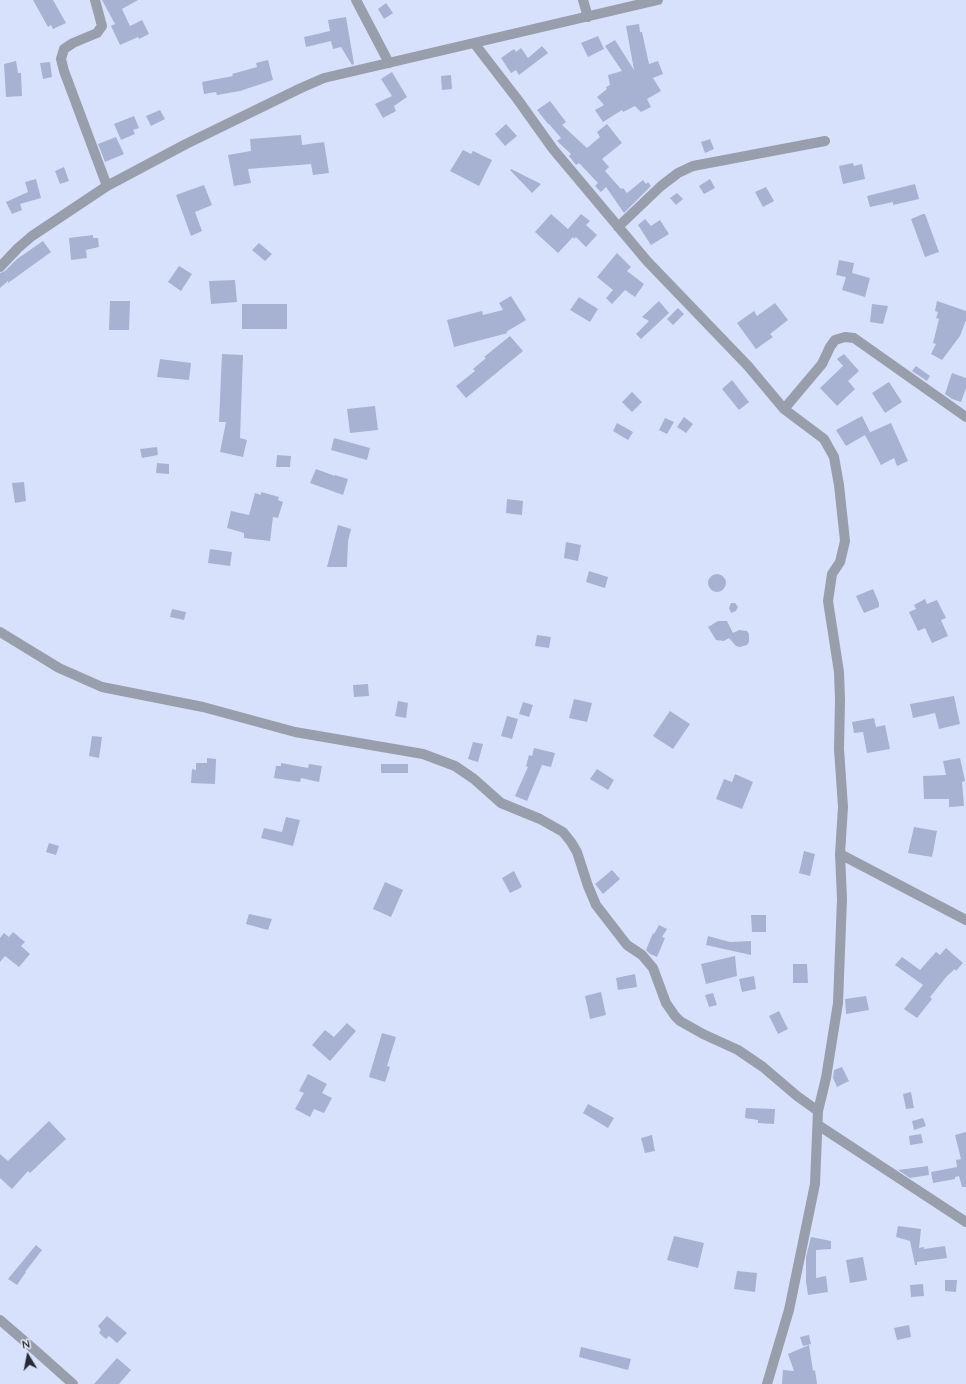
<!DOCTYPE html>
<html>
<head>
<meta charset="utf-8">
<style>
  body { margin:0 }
  #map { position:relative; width:966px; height:1384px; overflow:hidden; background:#d8e1fc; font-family:Quicksand,sans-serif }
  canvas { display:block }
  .north { position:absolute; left:8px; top:1336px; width:40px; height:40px; -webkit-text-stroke:3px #eaeffc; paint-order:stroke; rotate:350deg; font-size:11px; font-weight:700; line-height:16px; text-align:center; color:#262a36 }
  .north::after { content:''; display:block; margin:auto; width:14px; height:18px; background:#262a36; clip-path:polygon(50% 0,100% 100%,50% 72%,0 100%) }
</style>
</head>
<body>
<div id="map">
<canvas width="966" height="1384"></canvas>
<div class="north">N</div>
</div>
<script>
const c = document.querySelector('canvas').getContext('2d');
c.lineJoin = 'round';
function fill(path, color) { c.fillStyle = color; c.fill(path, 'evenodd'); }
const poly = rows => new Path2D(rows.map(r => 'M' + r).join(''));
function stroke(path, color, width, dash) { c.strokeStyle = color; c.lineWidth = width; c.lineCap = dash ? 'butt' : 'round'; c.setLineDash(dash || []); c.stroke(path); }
fill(poly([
  [33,0,53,0,66,23,53,29,51,25,48,27],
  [102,0,138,0,122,9,130,26,142,20,149,34,139,39,138,37,120,45,111,26,115,24],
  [386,3,393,13,384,19,378,9],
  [346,17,354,64,352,65,341,47,333,49,331,41,306,47,304,37,330,31,328,20],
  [639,24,640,32,642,32,649,64,658,61,663,74,653,78,661,91,647,99,651,107,641,112,635,106,623,112,622,110,603,122,595,110,604,105,597,97,607,89,606,87,610,85,608,75,622,71,605,46,615,40,634,70,626,26],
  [598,36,604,49,588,57,581,43],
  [542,46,548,53,519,75,516,70,511,73,501,58,514,49,516,52,521,48,528,58],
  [268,60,273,80,240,91,217,95,216,92,204,94,202,82,233,76,232,74,257,67,256,63],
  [16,61,18,73,21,73,22,96,6,97,4,64],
  [50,62,52,77,43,79,40,63],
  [392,72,407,97,394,106,396,111,383,118,375,104,392,96,381,79],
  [451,75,452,89,442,90,441,76],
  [550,101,566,122,562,125,587,148,600,137,597,132,607,124,622,143,602,159,609,167,605,171,621,189,623,188,627,193,643,180,646,184,648,182,651,186,624,213,606,187,601,192,595,186,598,183,579,163,576,165,569,156,571,154,557,141,561,138,549,124,548,124,537,110],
  [160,110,165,119,151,126,146,116],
  [134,116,139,128,133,130,135,134,121,140,114,124],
  [506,124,517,136,505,146,495,134],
  [301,135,302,145,324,142,329,173,313,175,311,164,248,169,251,183,234,186,228,155,251,151,250,139],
  [116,137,124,154,105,162,98,144],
  [710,139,714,149,705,153,701,142],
  [463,150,471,154,473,151,492,160,479,186,450,171],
  [853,163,854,166,862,164,865,179,843,184,839,166],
  [64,167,69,181,60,184,55,171],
  [511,169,541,184,532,193,510,170],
  [36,179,41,198,20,204,22,210,12,214,6,202,28,192,25,182],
  [710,179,715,188,704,194,699,186],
  [915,184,919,199,893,205,893,202,870,207,867,196],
  [204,185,212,205,195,212,202,231,191,236,176,195],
  [766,187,774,201,763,207,755,192],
  [677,193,683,199,676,205,670,198],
  [551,214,568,229,581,214,590,221,586,225,597,235,586,247,576,237,574,239,573,237,558,253,535,232],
  [923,214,925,214,939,252,925,257,911,219],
  [645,219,651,226,660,220,669,234,651,245,638,225],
  [93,235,93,238,98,238,99,247,86,250,87,258,71,260,69,238],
  [43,241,51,252,8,283,8,281,0,288,0,273,5,271,17,259],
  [259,243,272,254,265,261,252,250],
  [617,253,631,267,627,271,644,284,635,297,625,290,612,304,606,298,613,290,597,277],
  [839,260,854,263,852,273,870,278,865,297,842,290,846,277,836,275],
  [179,266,192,274,181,291,168,282],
  [235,280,237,302,211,304,209,281],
  [511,296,526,320,506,332,508,333,454,347,447,320,482,311,483,315,503,310,499,303],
  [579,297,598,309,590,322,570,310],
  [110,301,130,301,129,330,109,330],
  [659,301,669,313,641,339,636,334,649,321,642,317],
  [937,301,966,311,966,320,960,336,942,360,931,354,936,344,933,343,939,319,936,318,938,312,935,311],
  [775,303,788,320,770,334,773,337,756,349,737,323,754,311,757,316],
  [242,304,287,304,287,329,242,329],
  [872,304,888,306,883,324,870,322],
  [678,308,684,314,673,325,667,319],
  [510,336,523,351,466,398,456,386,475,371,473,369,486,358,484,357],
  [222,354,243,355,240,438,247,440,243,457,220,452,226,422,219,422],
  [844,354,859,371,848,381,855,389,837,406,820,388,843,366,837,359],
  [160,359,191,363,189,380,157,377],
  [916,366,930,376,927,381,912,371],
  [952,373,966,378,966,388,961,402,952,399,945,394],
  [732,380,749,402,739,410,722,389],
  [889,382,902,402,885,413,872,393],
  [632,392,642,402,632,412,622,402],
  [375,406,378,430,350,433,347,409],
  [862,416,870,432,866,434,891,423,908,461,897,466,894,458,881,465,865,435,846,446,836,430],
  [684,417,693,424,686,433,677,427],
  [665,418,674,422,667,434,659,430],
  [617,423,633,432,628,440,613,431],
  [334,438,370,448,367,460,331,450],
  [157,447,158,455,142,458,140,449],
  [277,455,291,456,290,467,276,467],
  [157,463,169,464,169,474,156,473],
  [316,469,335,476,335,475,348,479,343,495,310,483],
  [24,482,26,501,15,503,12,483],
  [261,492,279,497,278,500,283,502,278,518,273,517,270,541,244,538,244,533,227,528,231,511,249,515,255,493,261,495],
  [507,499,523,501,522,515,506,513],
  [338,525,351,529,348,541,347,567,327,567],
  [566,542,581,545,578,561,564,558],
  [210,549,232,552,230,566,208,563],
  [589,571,608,577,605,588,586,582],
  '708 583a9 9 0 1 1 18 0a9 9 0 1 1-18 0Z',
  [873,589,879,603,879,607,864,613,856,596],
  [925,599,927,604,937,600,946,618,941,620,948,636,932,643,925,628,918,631,909,612,916,609,914,605],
  [731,603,735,603,738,607,736,611,731,613,729,608],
  [172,609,186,612,184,620,170,617],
  [718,621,727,621,733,633,739,630,747,631,749,634,749,642,747,645,740,647,736,646,729,638,724,641,716,640,708,627],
  [537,635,551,637,549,648,535,646],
  [368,684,369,696,354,697,353,685],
  [954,696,960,724,939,729,935,713,913,718,910,704],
  [574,699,592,703,587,722,569,718],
  [398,701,408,703,406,718,395,716],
  [523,702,533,705,529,717,519,714],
  [670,711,690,724,673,749,653,736],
  [507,716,518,719,512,739,501,736],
  [874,718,876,727,885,725,890,749,867,753,863,732,854,733,852,722],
  [92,736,102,737,99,758,89,756],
  [473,742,483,744,478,762,468,759],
  [534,748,555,753,551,767,542,765,527,801,515,796,528,767,526,766,529,755,532,756],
  [207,758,216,759,215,784,191,783,192,769,196,770,196,763,207,763],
  [960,758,965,781,962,782,964,806,949,807,949,799,924,799,923,776,946,775,943,761],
  [281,763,308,768,309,764,322,766,319,782,301,778,300,782,274,778,276,766,281,766],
  [381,764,408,764,408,773,381,773],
  [597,769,614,780,608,790,590,779],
  [735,774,753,782,742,809,716,799,724,779,732,782],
  [286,817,300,820,293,846,261,838,264,828,282,832],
  [914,827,937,831,932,857,908,853],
  [49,843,59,846,56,855,46,852],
  [804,851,815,854,810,876,799,873],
  [612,870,620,879,603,894,595,884],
  [514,871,522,887,510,893,502,878],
  [385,882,403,890,391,917,373,909],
  [249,914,272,919,268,930,246,924],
  [751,915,766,915,766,932,752,932],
  [659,925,667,929,662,937,665,938,657,957,650,954,646,950,653,933,654,934],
  [13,932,25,942,21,946,30,954,19,967,5,956,0,962,0,938,4,933,9,937],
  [708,936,730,942,751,941,751,955,706,945],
  [946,948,963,963,956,971,955,969,947,976,930,997,932,999,917,1018,904,1009,923,985,895,965,902,957,920,970,936,952,940,955],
  [735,956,737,976,706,984,701,964],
  [793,964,807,964,808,983,793,983],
  [635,974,637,987,618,990,616,978],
  [754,976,756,989,742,992,739,979],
  [601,992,606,1015,590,1019,585,996],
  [713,993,717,1005,709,1007,705,995],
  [866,996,869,1010,846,1014,845,999],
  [779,1011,788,1029,778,1034,769,1016],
  [347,1023,356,1031,330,1061,312,1045,325,1030,334,1037],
  [382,1033,396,1037,387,1066,390,1067,385,1082,369,1077],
  [842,1067,849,1081,837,1087,833,1078,834,1070],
  [308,1074,327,1084,322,1093,332,1098,324,1113,314,1109,310,1117,295,1109,304,1093,299,1091],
  [911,1092,914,1108,906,1109,903,1094],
  [588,1104,614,1118,608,1128,583,1113],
  [746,1108,775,1109,774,1124,758,1123,758,1120,745,1118],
  [923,1118,926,1126,914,1130,912,1121],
  [49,1121,66,1139,30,1173,28,1171,12,1189,0,1178,0,1154,8,1161],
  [966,1132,966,1187,962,1187,959,1176,955,1177,955,1179,933,1183,931,1172,957,1167,956,1160,961,1159,955,1135],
  [921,1134,923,1143,910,1145,909,1136],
  [652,1135,655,1151,645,1153,641,1138],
  [928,1166,929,1175,910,1178,898,1170],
  [898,1226,921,1229,919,1248,924,1247,924,1249,945,1246,947,1258,917,1262,917,1265,915,1265,910,1241,896,1237],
  [674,1236,704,1243,698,1268,667,1260],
  [811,1237,831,1241,831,1249,816,1250,816,1278,826,1276,828,1292,808,1295,806,1282,806,1257],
  [36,1245,42,1250,25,1272,26,1272,17,1285,8,1279],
  [863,1257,867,1280,850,1283,846,1260],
  [737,1271,757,1273,755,1292,734,1289],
  [945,1280,957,1280,956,1292,945,1291],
  [923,1284,924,1296,911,1297,910,1285],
  [107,1316,127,1333,117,1343,109,1336,106,1339,99,1333,101,1330,98,1326],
  [909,1325,911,1337,897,1340,894,1328],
  [809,1335,811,1344,803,1346,800,1337],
  [809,1345,813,1371,815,1370,817,1384,782,1384,783,1370,794,1371,788,1354],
  [581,1347,631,1359,628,1370,579,1357],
  [117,1358,131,1370,119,1384,94,1384]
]), '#a7b2d2');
stroke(poly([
  [95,0,102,26,97,33,73,43,64,49,61,59,64,71,107,186],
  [356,0,389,63],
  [583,0,588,17],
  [474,43,518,100,553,149,647,261,748,366,784,409,824,439,834,457,839,485,845,541,840,562,832,574,828,601,839,672,840,700,839,749,843,807,840,854,842,899,838,1003,826,1078,818,1111,815,1184,789,1310,767,1384],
  [618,227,661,186,678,173,693,166,825,141],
  [0,267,18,248,32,236,107,186,186,144,301,88,324,78,658,0],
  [784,409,822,364,830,347,835,340,845,337,854,338,966,417],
  [0,632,59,668,102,687,203,707,295,732,423,754,455,766,474,779,501,803,540,819,563,832,571,842,577,852,588,886,596,905,627,945,642,955,653,968,666,1003,675,1016,680,1021,703,1034,738,1050,763,1067,797,1096,818,1111],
  [840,854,966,920],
  [818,1125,966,1222],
  [0,1320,36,1351,73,1384]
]), '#999eac', 10);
</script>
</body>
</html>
